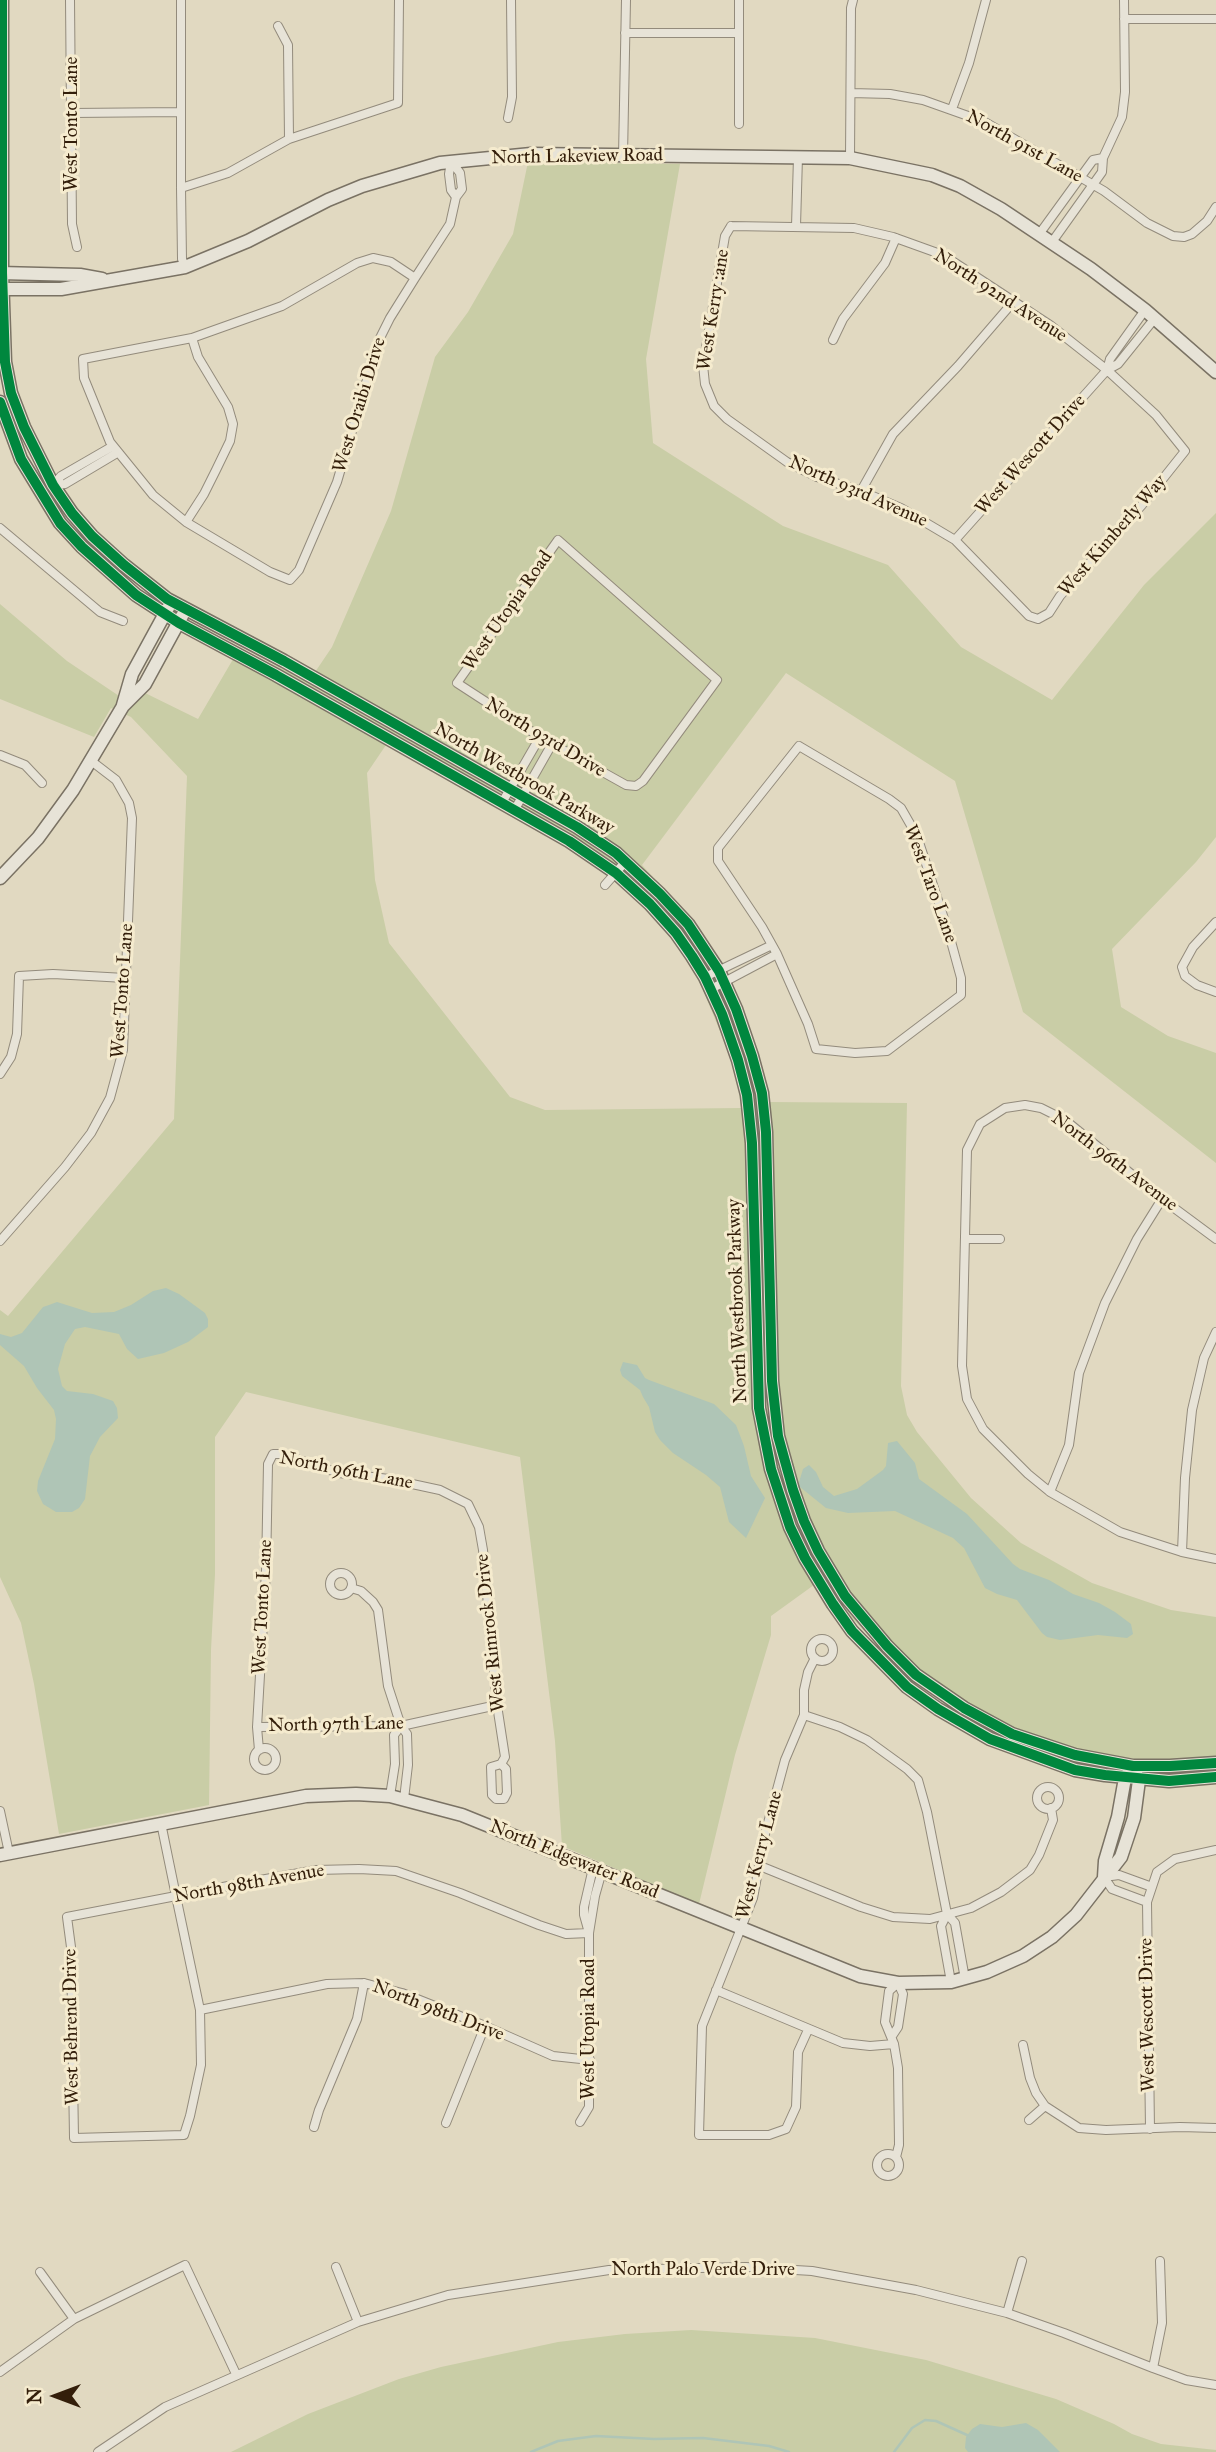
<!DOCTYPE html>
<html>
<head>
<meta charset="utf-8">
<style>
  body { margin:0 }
  #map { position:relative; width:1216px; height:2452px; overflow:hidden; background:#e1d9c1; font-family:"IM FELL Great Primer",serif }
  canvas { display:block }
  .north { position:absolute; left:21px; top:2361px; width:70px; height:70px; -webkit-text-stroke:5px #f5ebce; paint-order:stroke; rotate:270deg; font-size:19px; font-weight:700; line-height:28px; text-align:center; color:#331e0a }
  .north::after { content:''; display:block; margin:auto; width:24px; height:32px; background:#331e0a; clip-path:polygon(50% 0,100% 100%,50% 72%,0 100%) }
</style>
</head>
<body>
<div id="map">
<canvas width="1216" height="2452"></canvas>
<div class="north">N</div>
</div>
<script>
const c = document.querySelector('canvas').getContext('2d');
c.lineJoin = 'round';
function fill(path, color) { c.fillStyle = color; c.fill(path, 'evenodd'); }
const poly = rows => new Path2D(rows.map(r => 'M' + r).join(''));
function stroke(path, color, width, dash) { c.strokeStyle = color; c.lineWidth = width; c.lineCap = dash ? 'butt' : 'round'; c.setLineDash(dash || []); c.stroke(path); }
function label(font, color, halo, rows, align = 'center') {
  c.font = font + ' "IM FELL Great Primer",serif'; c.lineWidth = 6; c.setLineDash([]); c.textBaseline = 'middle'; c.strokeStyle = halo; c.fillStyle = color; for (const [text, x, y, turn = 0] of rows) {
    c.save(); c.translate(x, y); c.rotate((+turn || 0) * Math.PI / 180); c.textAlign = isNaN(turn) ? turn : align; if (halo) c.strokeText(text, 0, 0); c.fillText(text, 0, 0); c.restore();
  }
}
fill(poly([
  [528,162,680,164,646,359,653,443,783,526,888,565,961,647,1052,700,1144,585,1216,513,1216,837,1196,862,1112,949,1121,1007,1168,1036,1216,1053,1216,1163,1023,1012,955,781,786,673,642,865,682,909,708,941,744,1015,761,1066,768,1102,907,1103,901,1386,907,1415,917,1432,971,1498,1021,1543,1092,1583,1171,1610,1216,1617,1216,1770,1190,1774,1132,1775,1064,1758,992,1729,927,1691,892,1660,852,1618,825,1577,771,1616,771,1635,735,1755,699,1904,562,1846,555,1741,520,1457,246,1392,215,1437,215,1574,211,1650,209,1805,59,1834,34,1684,21,1623,0,1577,0,1310,8,1316,174,1119,187,776,131,717,111,708,94,737,0,699,0,604,67,661,131,704,141,691,198,719,239,649,309,681,332,647,391,511,435,357,468,312,513,234],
  [386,745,575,851,608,874,644,907,676,944,701,985,736,1070,741,1108,545,1110,510,1097,389,943,375,880,367,773],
  [691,2330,815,2338,926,2360,1056,2399,1114,2424,1132,2434,1161,2444,1216,2450,1216,2452,231,2452,308,2414,399,2379,441,2367,558,2342,625,2334]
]), '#c9cda6');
fill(poly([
  [166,1288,179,1294,205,1313,208,1319,208,1327,188,1342,164,1353,138,1359,127,1349,119,1334,85,1327,75,1329,65,1344,58,1369,62,1386,67,1391,93,1394,113,1401,117,1408,118,1418,100,1437,90,1456,85,1499,79,1508,72,1512,56,1512,43,1504,37,1491,38,1481,55,1439,56,1419,54,1410,37,1388,24,1366,0,1345,0,1334,11,1337,22,1333,43,1307,49,1305,57,1302,92,1313,114,1312,131,1305,153,1291],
  [623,1362,637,1365,645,1378,649,1380,714,1404,736,1425,744,1446,751,1476,765,1498,746,1538,729,1522,720,1487,706,1475,673,1453,660,1440,655,1432,649,1407,643,1397,640,1390,622,1376,620,1370],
  [897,1441,915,1463,919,1479,967,1514,1013,1564,1020,1569,1049,1580,1073,1594,1099,1603,1115,1612,1131,1624,1133,1634,1127,1638,1098,1635,1060,1640,1047,1637,1042,1633,1017,1600,997,1594,985,1588,964,1548,953,1538,895,1511,848,1513,826,1508,800,1487,799,1482,803,1469,809,1465,816,1472,823,1487,834,1496,857,1489,883,1470,886,1466,888,1443],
  [1026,2423,1038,2430,1060,2452,968,2452,965,2448,966,2437,972,2429,980,2424,1002,2427]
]), '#afc5b6');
stroke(poly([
  [531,2452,558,2441,596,2436,654,2439,703,2438,769,2446,789,2452],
  [894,2452,912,2428,925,2420,936,2421,967,2435]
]), '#afc5b6', 2.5);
const street = poly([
  [70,0,72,224,77,247],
  [181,0,181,188,182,259,185,267],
  [739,0,739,124],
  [1124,19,1216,19],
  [278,26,288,45,289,139],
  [625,33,739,33],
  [851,93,890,94,923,100,985,122,1104,191,1147,223,1173,236,1184,237,1192,234,1207,221,1216,207],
  [952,109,969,63,986,0],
  [72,113,181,112],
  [508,118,512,97,511,0],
  [623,156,626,0],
  [850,158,851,8,853,0],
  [451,161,449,174,451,190,456,197],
  [181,188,228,173,289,139,398,103,399,0],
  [731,226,854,228,893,237,943,255,1050,325,1107,370,1156,415,1185,451,1142,505,1060,596,1049,613,1038,619,1029,616,955,540,901,508,861,491,817,477,787,462,727,419,714,406,705,384,703,365,725,236,731,226],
  [796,226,798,157],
  [1040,233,1093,160,1103,158],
  [1052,242,1102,172,1103,158,1122,117,1125,92,1124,0],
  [415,278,391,262,373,258,357,263,282,306,192,338,83,359,84,378,110,442,153,495,186,522,270,572,290,580,299,570,337,482,378,342,390,318,415,278,450,224,456,197,462,189,460,173,451,161],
  [833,340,843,319,885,263,896,238],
  [1107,370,1110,359,1145,310],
  [53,485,61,476,113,446],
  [52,486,65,484,117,453],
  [861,491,893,434,958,366,1014,301],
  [186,522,204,494,216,470,230,441,233,424,228,407,198,357,192,338],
  [0,528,100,612,123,621],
  [558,540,717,680,643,781,636,786,626,785,540,737,457,683,558,540],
  [955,540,1107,370,1118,364,1155,318],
  [799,746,889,799,901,808,917,836,949,934,961,978,961,995,887,1051,855,1053,816,1049,808,1024,777,954,762,927,718,861,718,848,799,746],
  [0,755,25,765,42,783],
  [503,801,540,737],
  [515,809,552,744],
  [605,885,626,861],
  [1216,922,1193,947,1182,967,1185,976,1197,985,1216,992],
  [705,977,772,945],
  [711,989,777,954],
  [0,1074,11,1057,17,1034,19,976,53,974,125,978],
  [965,1239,1000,1239],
  [1216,1239,1162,1199,1065,1120,1041,1108,1025,1105,1005,1108,980,1124,967,1150,962,1366,967,1399,983,1429,1028,1474,1050,1492,1120,1532,1182,1552,1216,1559],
  [0,1241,65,1167,91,1133,110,1098,123,1050,132,818,129,803,116,780,90,760],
  [1050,1492,1069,1445,1079,1373,1105,1303,1137,1239,1162,1199],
  [1182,1552,1185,1478,1192,1410,1204,1358,1216,1332],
  '330 1584a11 11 0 1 1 22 0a11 11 0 1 1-22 0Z',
  [351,1588,361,1591,373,1602,378,1610,388,1686,401,1726,407,1734,408,1765,404,1799],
  '811 1650a11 11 0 1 1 22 0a11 11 0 1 1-22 0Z',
  [804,1715,840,1727,867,1740,907,1769,918,1780,927,1812,947,1914,955,1923,965,1979],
  [257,1727,401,1726,497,1705],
  '254 1759a11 11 0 1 1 22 0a11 11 0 1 1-22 0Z',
  [259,1750,257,1727,266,1571,268,1464,273,1454,281,1454,339,1473,389,1479,440,1490,468,1504,479,1527,483,1550,497,1705,505,1757,501,1764,491,1767,492,1795,496,1799,504,1799,507,1793,506,1769,501,1764],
  '1037 1798a11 11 0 1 1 22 0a11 11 0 1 1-22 0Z',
  [390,1796,395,1764,394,1735,401,1726],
  [0,1811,9,1853],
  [161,1823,176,1896,200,2010,201,2065,190,2116,184,2135,74,2138,71,1947,67,1917,176,1896,249,1882,316,1870,359,1869,396,1871,460,1893,539,1925,566,1934,589,1933],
  [760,1866,861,1907,893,1917,930,1919,971,1908,1001,1892,1030,1870,1039,1855,1053,1820,1051,1808],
  [1147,1902,1112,1889,1104,1877,1119,1875,1152,1887],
  [947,1914,941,1926,951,1982],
  [589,1933,584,1915,584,1907,593,1868],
  [716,1990,843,2043,870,2046,894,2044],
  [200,2010,327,1984,364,1983,402,1993,485,2026,553,2056,590,2060],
  [808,2030,798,2052,796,2107,786,2129,769,2135,699,2135,702,2026,753,1898,765,1834,785,1760,804,1715,804,1690,808,1672,815,1658],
  [892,2036,898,2027,903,1994,898,1983,889,1991,885,2022,894,2044,898,2068,899,2145,896,2157],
  [1023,2045,1030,2078,1036,2093,1045,2106,1079,2128,1106,2130,1180,2127,1216,2128],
  [1029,2120,1045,2106],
  [580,2122,589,2107,589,1933,595,1896,602,1871],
  [446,2123,485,2026],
  [314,2127,319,2110,357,2019,364,1983],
  [1150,2129,1147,1902,1157,1872,1175,1859,1216,1850],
  '877 2165a11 11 0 1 1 22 0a11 11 0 1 1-22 0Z',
  [336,2267,358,2322],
  [40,2272,74,2319],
  [1007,2313,1022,2261],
  [1153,2368,1162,2323,1160,2261],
  [0,2372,74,2319,185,2265,236,2374],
  [98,2452,165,2407,358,2322,448,2295,609,2270,746,2267,812,2271,916,2290,1007,2313,1064,2333,1153,2368,1186,2380,1216,2385]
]);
const secondary = poly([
  [2,0,2,273,5,362,11,393,24,427,53,485,72,513,92,536,124,565,167,599,284,661,577,827,616,853,660,894,688,924,719,971,736,1009,752,1056,762,1093,766,1132,772,1381,778,1436,793,1490,804,1521,818,1551,845,1596,887,1646,916,1675,964,1708,1012,1734,1075,1755,1133,1766,1170,1766,1216,1763],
  [0,273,80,275,102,279],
  [0,289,61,289,185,267,248,241,328,200,362,186,440,163,531,154,850,158,932,175,960,186,1001,209,1091,269,1145,310,1216,372],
  [0,402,21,459,60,523,82,547,136,595,179,623,276,675,569,841,616,873,650,904,676,933,692,956,705,977,722,1014,738,1060,747,1095,752,1143,759,1408,771,1469,790,1527,805,1558,833,1604,852,1631,907,1687,938,1709,990,1739,1075,1770,1105,1775,1169,1781,1216,1777],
  [123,705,132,674,168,608],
  [0,878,38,838,73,790,123,706,145,684,182,616],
  [0,1855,306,1796,356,1794,390,1796,462,1815,860,1976,898,1983,951,1982,987,1972,1023,1956,1052,1937,1076,1915,1121,1857,1134,1818,1139,1780,1136,1773],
  [1104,1877,1105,1861,1118,1817,1125,1778,1129,1772]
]);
stroke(street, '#938b7c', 10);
stroke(secondary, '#7a7264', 15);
stroke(street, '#e7e3d7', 8);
stroke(secondary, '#e7e3d7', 12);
stroke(poly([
  [2,0,2,273,5,362,11,393,24,427,53,485,72,513,92,536,124,565,167,599,284,661,577,827,616,853,660,894,688,924,719,971,736,1009,752,1056,762,1093,766,1132,772,1381,778,1436,793,1490,804,1521,818,1551,845,1596,887,1646,916,1675,964,1708,1012,1734,1075,1755,1133,1766,1170,1766,1216,1763],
  [0,402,21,459,60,523,82,547,136,595,179,623,276,675,569,841,616,873,650,904,676,933,692,956,705,977,722,1014,738,1060,747,1095,752,1143,759,1408,771,1469,790,1527,805,1558,833,1604,852,1631,907,1687,938,1709,990,1739,1075,1770,1105,1775,1169,1781,1216,1777]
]), '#00873e', 10);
label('19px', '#331e0a', '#f5ebce', [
  ["West Tonto Lane",72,124,-90],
  ["North 91st Lane",1024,147,29],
  ["North Lakeview Road",577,157,-1],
  ["North 92nd Avenue",1000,296,33],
  ["West Kerry :ane",714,310,-81],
  ["West Oraibi Drive",360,405,-73],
  ["West Wescott Drive",1031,455,-48],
  ["North 93rd Avenue",858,492,24],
  ["West Kimberly Way",1113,536,-49],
  ["West Utopia Road",508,611,-55],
  ["North 93rd Drive",545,738,31],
  ["North Westbrook Parkway",524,779,30],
  ["West Taro Lane",930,884,70],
  ["West Tonto Lane",123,991,-86],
  ["North 96th Avenue",1114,1162,37],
  ["North Westbrook Parkway",738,1301,-92],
  ["North 96th Lane",346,1471,11],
  ["West Tonto Lane",263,1607,-87],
  ["West Rimrock Drive",491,1633,-96],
  ["North 97th Lane",336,1725,-1],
  ["West Kerry Lane",760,1855,-75],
  ["North Edgewater Road",574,1860,22],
  ["North 98th Avenue",249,1884,-10],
  ["North 98th Drive",438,2011,21],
  ["West Wescott Drive",1148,2015,-91],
  ["West Behrend Drive",72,2027,-91],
  ["West Utopia Road",589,2029,-90],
  ["North Palo Verde Drive",703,2270]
]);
</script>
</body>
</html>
